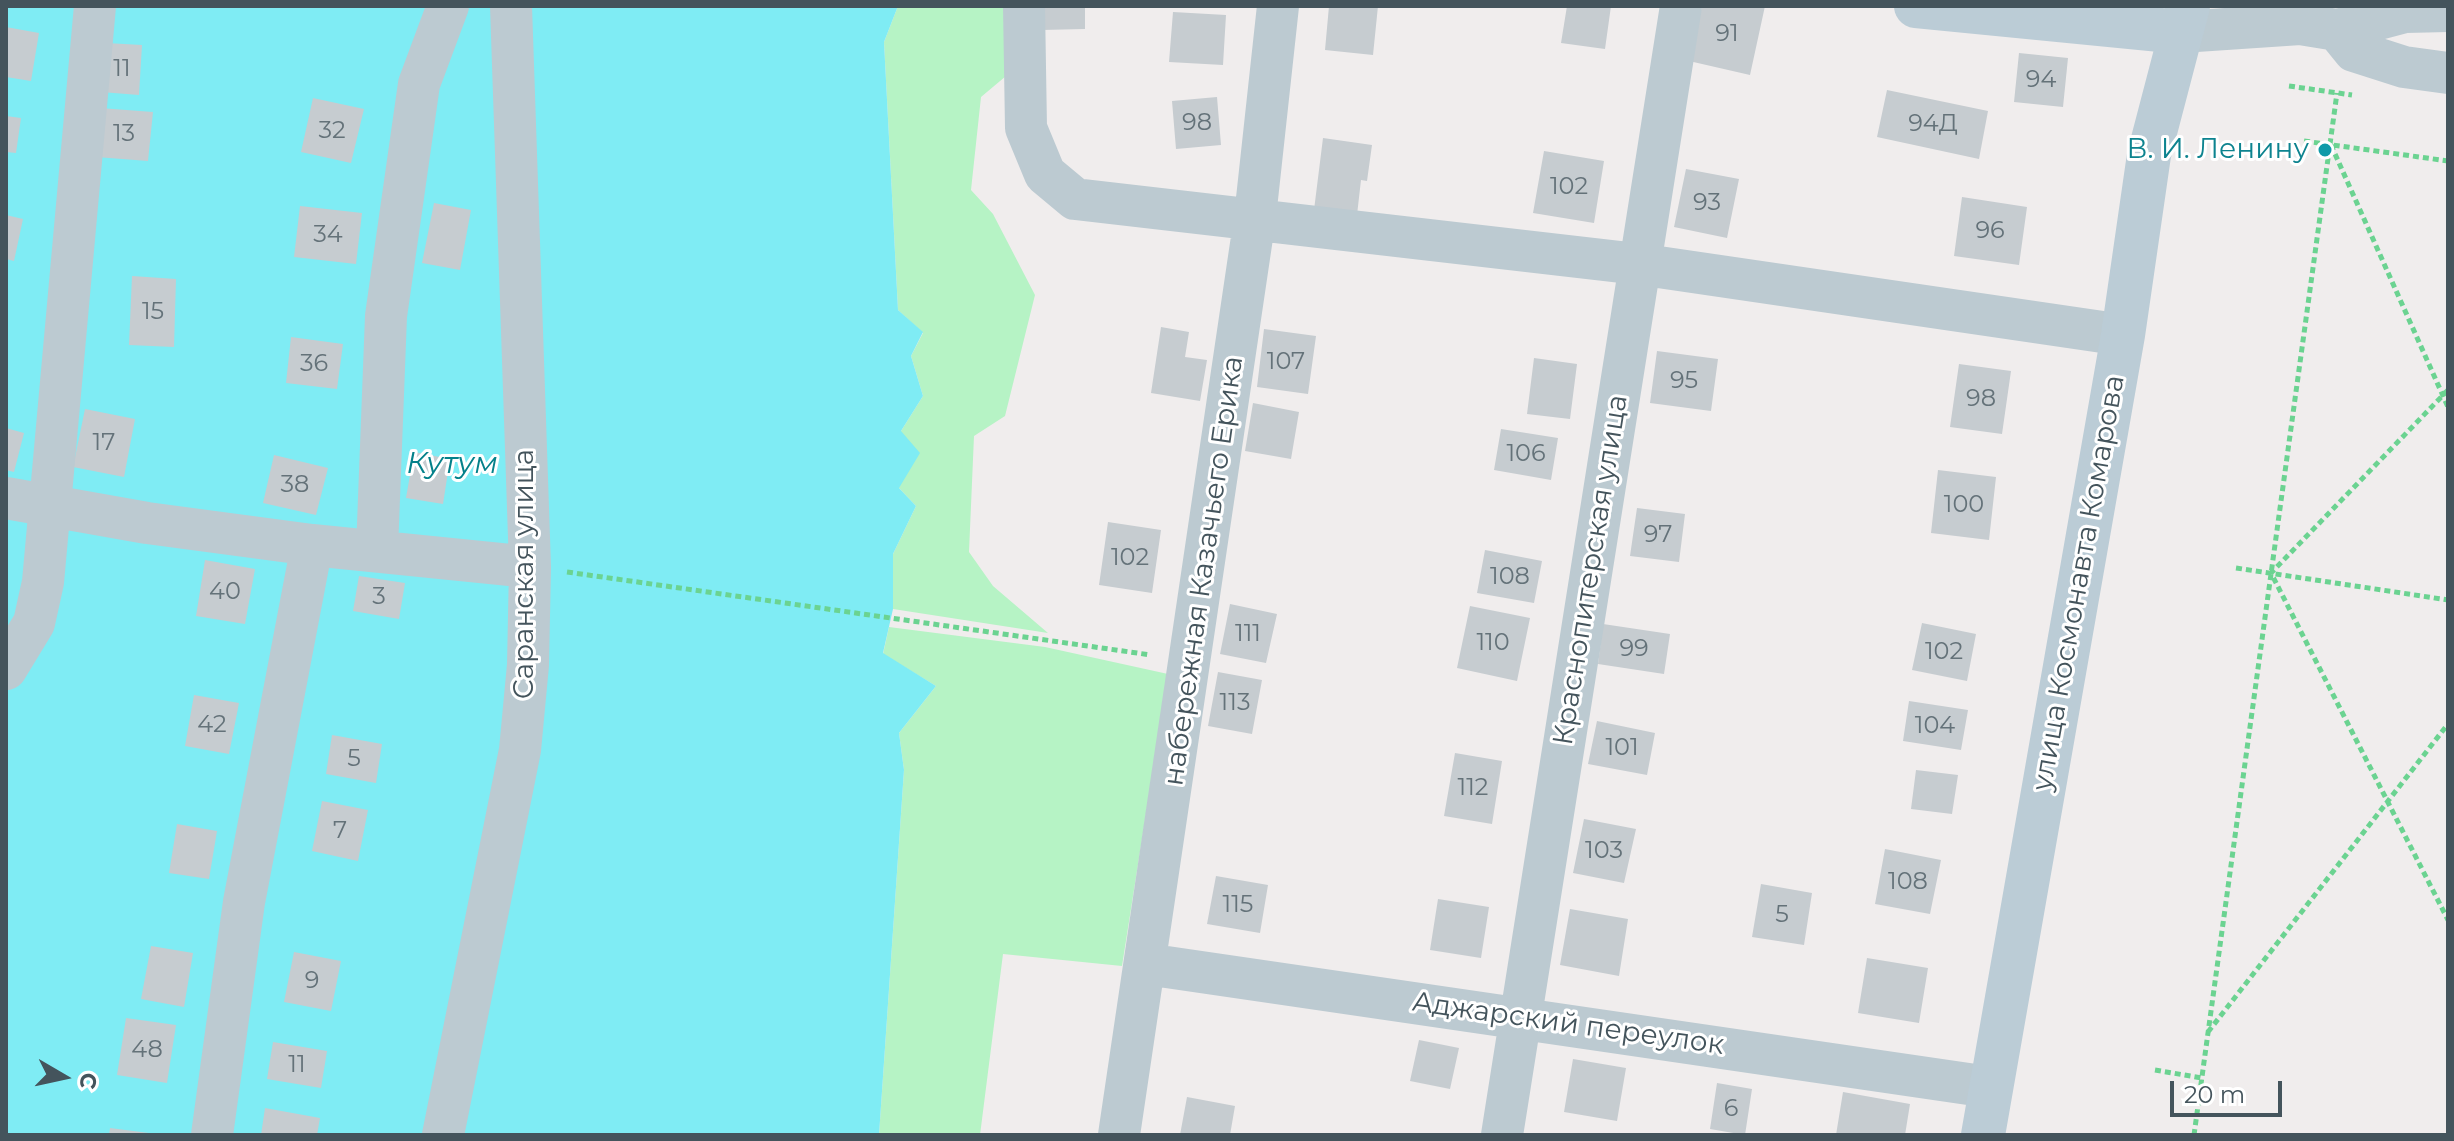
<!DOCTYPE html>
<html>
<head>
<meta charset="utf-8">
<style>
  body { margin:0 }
  #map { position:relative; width:2454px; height:1141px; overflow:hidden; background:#f0eded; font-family:Montserrat,sans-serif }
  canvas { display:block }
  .frame { position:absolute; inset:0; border:8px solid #44545c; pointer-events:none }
  .north { position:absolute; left:24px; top:1037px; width:80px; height:80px; -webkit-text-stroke:6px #fff; paint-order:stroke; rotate:99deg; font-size:22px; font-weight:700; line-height:32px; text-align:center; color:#44545c }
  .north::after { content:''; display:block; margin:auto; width:28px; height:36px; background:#44545c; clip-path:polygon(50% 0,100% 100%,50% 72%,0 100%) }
  .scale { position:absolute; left:2170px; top:1081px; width:112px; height:36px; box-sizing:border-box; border:4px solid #44545c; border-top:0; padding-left:10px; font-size:24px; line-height:28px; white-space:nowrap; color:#44545c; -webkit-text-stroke:6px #fff; paint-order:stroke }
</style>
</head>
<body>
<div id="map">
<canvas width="2454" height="1141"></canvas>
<div class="frame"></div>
<div class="north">С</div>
<div class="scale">20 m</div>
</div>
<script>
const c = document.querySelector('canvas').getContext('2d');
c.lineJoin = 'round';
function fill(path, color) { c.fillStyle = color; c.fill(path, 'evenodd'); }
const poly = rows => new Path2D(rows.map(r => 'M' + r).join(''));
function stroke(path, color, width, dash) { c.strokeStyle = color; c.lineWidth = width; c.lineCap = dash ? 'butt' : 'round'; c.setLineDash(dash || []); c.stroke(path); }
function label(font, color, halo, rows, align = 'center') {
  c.font = font + ' Montserrat,sans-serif'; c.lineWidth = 6; c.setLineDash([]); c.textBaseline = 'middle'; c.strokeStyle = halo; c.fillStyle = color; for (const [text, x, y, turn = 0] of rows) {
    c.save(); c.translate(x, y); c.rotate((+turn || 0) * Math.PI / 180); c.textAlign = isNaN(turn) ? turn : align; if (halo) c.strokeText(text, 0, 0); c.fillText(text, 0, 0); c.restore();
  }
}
fill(poly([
  [898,6,1011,6,1012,71,981,97,971,190,993,214,1035,295,1005,416,974,436,969,552,993,586,1048,633,893,609,893,554,916,506,899,488,901,431,923,396,911,356,923,333,898,310,884,42],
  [889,627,1045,647,1168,674,1122,966,1003,954,980,1135,879,1135,904,770,899,733,936,686,883,654]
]), '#b6f3c5');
fill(poly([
  [6,6,898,6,884,42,898,310,923,332,911,356,923,396,901,431,920,453,899,488,916,506,893,554,893,609,883,653,936,686,899,733,904,770,879,1135,6,1135]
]), '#7fecf4');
fill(poly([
  [1041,6,1085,6,1085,29,1042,30],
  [1329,6,1378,6,1373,55,1325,50],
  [1567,6,1611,6,1605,49,1561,43],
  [1702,6,1765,6,1750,75,1689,61],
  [1173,12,1226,15,1223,65,1169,62],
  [6,27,39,33,31,81,6,77],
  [106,43,142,45,139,95,101,92],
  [2019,53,2068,58,2063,107,2014,102],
  [1887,90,1988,111,1979,159,1877,137],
  [1217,97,1221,145,1176,149,1172,101],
  [313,98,364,109,351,163,301,152],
  [100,108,153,112,148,161,96,157],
  [6,116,21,118,16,153,6,152],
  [1323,138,1372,145,1367,181,1361,180,1357,215,1314,210],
  [1544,151,1604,161,1594,223,1533,213],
  [1686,169,1739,179,1727,238,1674,227],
  [1962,197,2027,207,2019,265,1954,256],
  [434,203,471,210,460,270,422,263],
  [300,206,362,213,356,264,294,257],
  [6,215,23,219,14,261,6,259],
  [132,276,176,279,174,347,129,345],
  [1161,327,1189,332,1185,357,1207,360,1200,401,1151,393],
  [1264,329,1316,336,1308,394,1257,387],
  [291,337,343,344,337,389,286,383],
  [1657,351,1718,359,1711,411,1650,403],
  [1534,358,1577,364,1570,419,1527,414],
  [1959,364,2011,371,2002,434,1950,427],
  [1253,403,1299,412,1291,459,1245,451],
  [85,409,135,419,124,477,73,467],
  [6,428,24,433,14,472,6,470],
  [1501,429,1558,438,1551,480,1494,470],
  [414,452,450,459,443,504,406,498],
  [274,455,328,468,316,515,263,503],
  [1938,470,1996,477,1989,540,1931,533],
  [1637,508,1685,514,1679,562,1630,556],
  [1108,522,1161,530,1152,593,1099,585],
  [1485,550,1542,561,1534,603,1477,593],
  [205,560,255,569,245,624,196,616],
  [359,576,405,583,399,619,353,611],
  [1230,604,1277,614,1266,663,1220,654],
  [1470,606,1530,618,1517,681,1457,668],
  [1922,623,1976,634,1967,681,1912,670],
  [1603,624,1670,634,1664,674,1598,664],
  [1218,672,1262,680,1252,734,1208,726],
  [194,695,239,703,229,754,185,746],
  [1909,701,1968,710,1961,750,1903,741],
  [1597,721,1655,733,1647,775,1588,764],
  [332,735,382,744,376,783,326,774],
  [1455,753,1502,761,1492,824,1444,816],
  [1916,770,1958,775,1952,814,1911,809],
  [322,801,368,810,358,861,312,851],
  [1584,819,1636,829,1624,883,1573,873],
  [177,824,217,831,209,879,169,873],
  [1885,849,1941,860,1930,914,1875,904],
  [1216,876,1268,885,1260,933,1207,924],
  [1761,884,1812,893,1804,945,1752,937],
  [1438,899,1489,907,1481,958,1430,950],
  [1570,909,1628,919,1619,976,1560,965],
  [151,946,193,953,184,1007,141,999],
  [294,952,341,961,331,1011,284,1002],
  [1867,958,1928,968,1919,1023,1858,1013],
  [126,1018,176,1025,167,1083,117,1075],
  [1419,1040,1459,1048,1450,1089,1410,1081],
  [273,1042,327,1051,321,1088,267,1079],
  [1573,1059,1626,1068,1617,1121,1564,1112],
  [1717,1083,1752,1089,1745,1135,1710,1129],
  [1843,1092,1910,1104,1905,1135,1836,1135],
  [1187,1097,1235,1106,1230,1135,1180,1135],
  [265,1108,320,1118,317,1135,261,1135],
  [110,1128,149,1133,149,1135,109,1135]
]), '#c6ccd0');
stroke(poly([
  [2289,86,2352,95],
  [2304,141,2448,161],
  [2331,145,2448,407],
  [2448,390,2271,573,2448,920],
  [2236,568,2448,600],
  [567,572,1151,655],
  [2208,1032,2448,724],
  [2155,1070,2202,1078],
  [2194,1135,2337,93]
]), '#6bd391', 5, [6, 4]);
stroke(poly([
  [1024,6,1026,128,1045,174,1075,199,1638,264,2123,335],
  [2337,30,2354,51,2404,67,2448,73],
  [2181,32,2300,24,2337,30,2405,12,2448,11],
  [6,498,147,523,312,545,530,567],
  [377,550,386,316,419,84,448,6],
  [6,669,34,623,43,582,95,6],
  [1146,964,1989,1087],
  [212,1135,244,902,312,545],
  [443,1135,520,750,528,665,530,567,511,6],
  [1119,1135,1255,217,1278,6],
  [1502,1135,1681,6]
]), '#bccad1', 42);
stroke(poly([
  [1916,6,2181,32],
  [1983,1135,2123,335,2149,155,2188,6]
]), '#bbccd6', 44);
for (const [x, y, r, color] of [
  [2325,150,8,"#0f9aa8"]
]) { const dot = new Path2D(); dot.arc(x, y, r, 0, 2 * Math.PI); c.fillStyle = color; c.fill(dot); stroke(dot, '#fff', 3); }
label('24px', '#647279', null, [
  ["91",1727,34],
  ["11",122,69],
  ["94",2041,80],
  ["98",1197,123],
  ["94Д",1933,124],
  ["32",332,131],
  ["13",124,134],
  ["102",1569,187],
  ["93",1707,203],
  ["96",1990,231],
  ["34",328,235],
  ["15",153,312],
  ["107",1286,362],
  ["36",314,364],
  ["95",1684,381],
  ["98",1981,399],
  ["17",104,443],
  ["106",1526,454],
  ["38",295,485],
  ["100",1964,505],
  ["97",1658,535],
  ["102",1130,558],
  ["108",1510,577],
  ["40",225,592],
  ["3",379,597],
  ["111",1248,634],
  ["110",1493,643],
  ["99",1634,649],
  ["102",1944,652],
  ["113",1235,703],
  ["42",212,725],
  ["104",1935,726],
  ["101",1622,748],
  ["5",354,759],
  ["112",1473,788],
  ["7",340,831],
  ["103",1604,851],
  ["108",1908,882],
  ["115",1238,905],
  ["5",1782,915],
  ["9",312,981],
  ["48",147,1050],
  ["11",297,1065],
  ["6",1731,1109]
]);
label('28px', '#0d838f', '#fff', [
  ["В. И. Ленину",2309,150]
], 'right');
label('28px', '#44545c', '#fff', [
  ["Краснопитерская улица",1591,570,-81],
  ["набережная Казачьего Ерика",1204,571,-82],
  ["Саранская улица",525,574,-90],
  ["улица Космонавта Комарова",2079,583,-80],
  ["Аджарский переулок",1568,1024,8]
]);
label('italic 30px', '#04818a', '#fff', [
  ["Кутум",452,464]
]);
</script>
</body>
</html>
